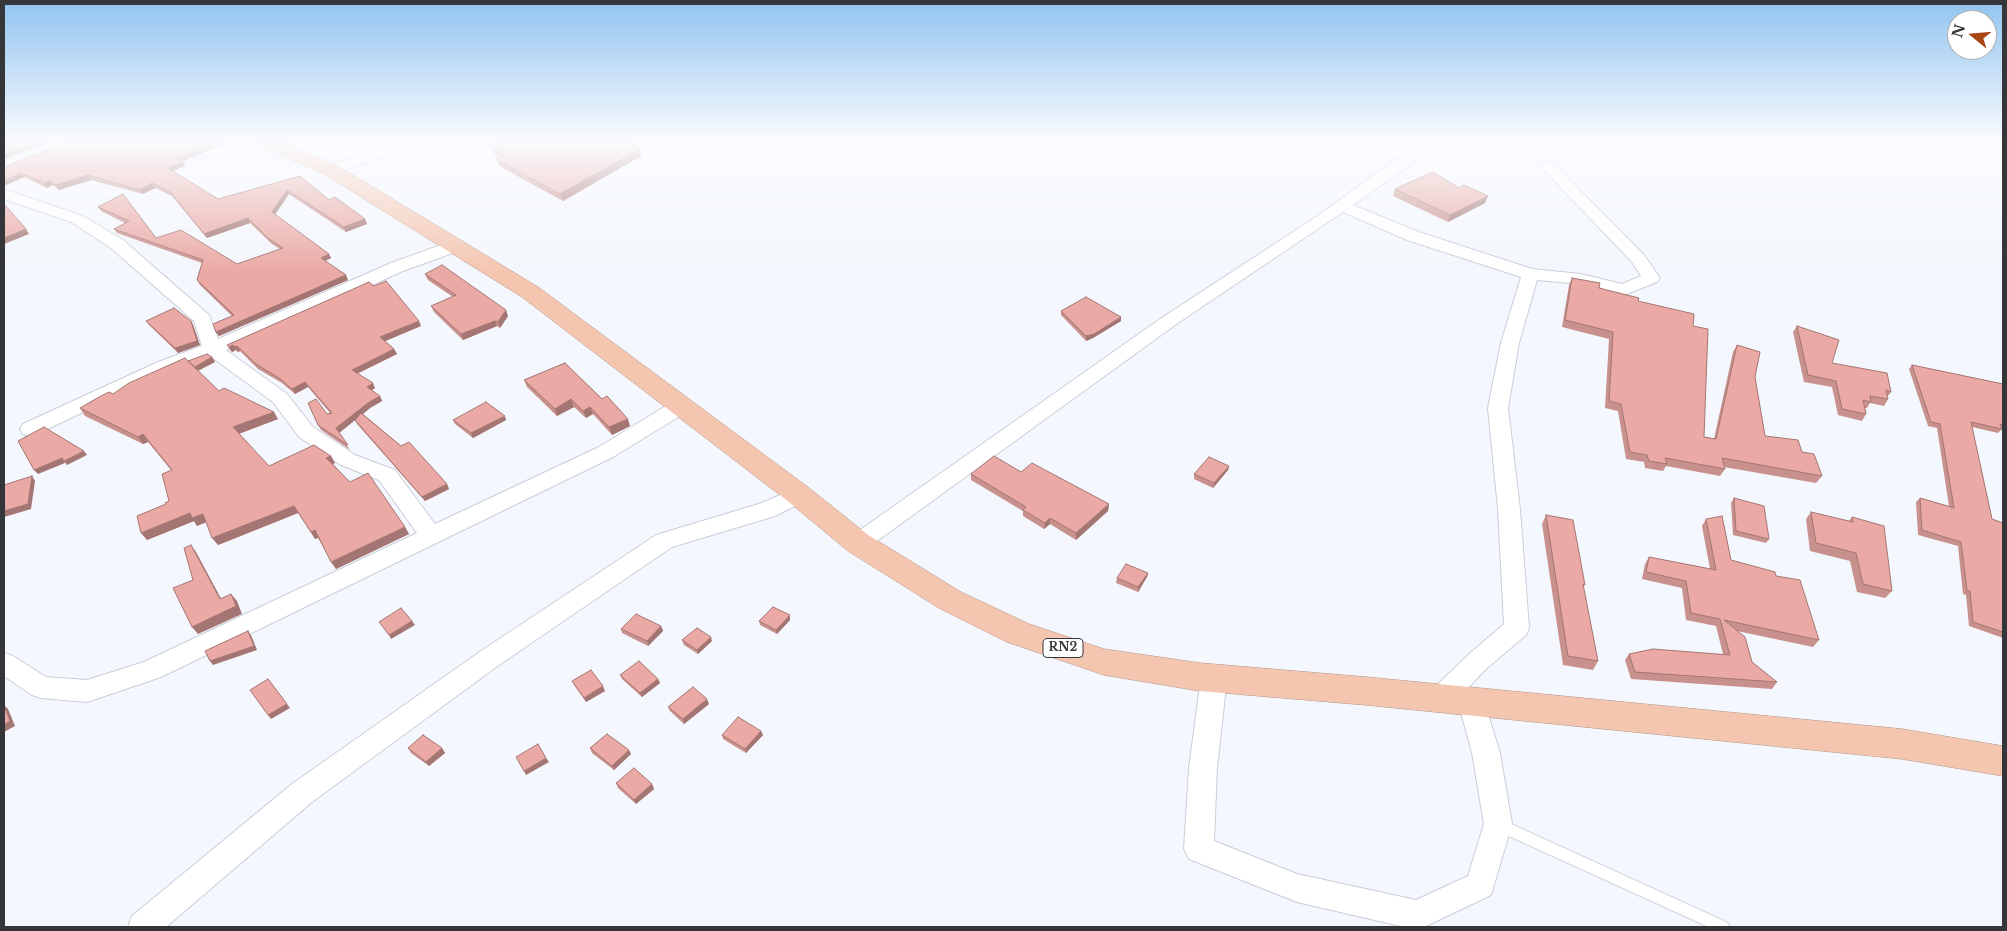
<!DOCTYPE html>
<html>
<head>
<meta charset="utf-8">
<style>
  body { margin:0 }
  #map { position:relative; width:2007px; height:931px; overflow:hidden; background:#f4f7fd; font-family:"Libre Baskerville",serif }
  canvas { display:block }
  .frame { position:absolute; inset:0; border:5px solid #34363a; pointer-events:none }
  .north { position:absolute; left:1947px; top:10px; width:50px; height:50px; box-sizing:border-box; background:#fff; border:1px solid #aeafb0; border-radius:50%; rotate:287deg; font-size:14px; font-weight:700; line-height:20px; text-align:center; color:#34363a }
  .north::after { content:''; display:block; margin:auto; width:18px; height:22px; background:#aa4616; clip-path:polygon(50% 0,100% 100%,50% 72%,0 100%) }
</style>
</head>
<body>
<div id="map">
<canvas width="2007" height="931"></canvas>
<div class="frame"></div>
<div class="north">N</div>
</div>
<script>
const c = document.querySelector('canvas').getContext('2d');
c.lineJoin = 'round';
const poly = rows => new Path2D(rows.map(r => 'M' + r).join(''));
function stroke(path, color, width, dash) { c.strokeStyle = color; c.lineWidth = width; c.lineCap = dash ? 'butt' : 'round'; c.setLineDash(dash || []); c.stroke(path); }
function fill(path, color) { c.fillStyle = color; c.fill(path, 'evenodd'); }
function label(font, color, halo, rows, align = 'center') {
  c.font = font + ' "Libre Baskerville",serif'; c.lineWidth = 5; c.setLineDash([]); c.textBaseline = 'middle'; c.strokeStyle = halo; c.fillStyle = color; for (const [text, x, y, turn = 0] of rows) {
    c.save(); c.translate(x, y); c.rotate((+turn || 0) * Math.PI / 180); c.textAlign = isNaN(turn) ? turn : align; if (halo) c.strokeText(text, 0, 0); c.fillText(text, 0, 0); c.restore();
  }
}
const lane = poly([
  [1499,825,1723,927]
]);
const street = poly([
  [52,142,71,142,69,145,4,170,4,161,52,142],
  [395,142,414,142,412,145,336,173,331,175,326,173,323,170,326,167,395,142],
  [1426,142,1442,142,1353,205,1419,232,1532,269,1581,274,1622,284,1641,276,1632,262,1544,170,1541,167,1544,164,1549,162,1554,164,1644,255,1660,278,1657,282,1624,295,1581,284,1537,280,1519,343,1508,408,1520,509,1529,628,1526,635,1486,669,1463,693,1471,690,1480,693,1484,701,1500,753,1512,824,1491,895,1424,927,1405,927,1297,902,1189,859,1184,849,1189,768,1201,678,1205,671,1214,667,1223,671,1227,678,1217,768,1214,841,1297,874,1416,900,1468,876,1484,824,1472,753,1458,701,1461,695,1450,706,1441,709,1432,706,1428,698,1432,690,1468,655,1504,624,1498,509,1488,408,1501,343,1521,277,1407,240,1343,212,1175,325,866,549,858,551,850,549,847,543,850,537,1163,317,1319,215,1388,165,1426,142],
  [4,189,83,216,123,240,209,315,218,339,391,263,449,242,461,242,463,246,461,250,403,271,226,350,287,394,313,427,355,455,395,470,435,524,599,447,674,401,681,400,688,401,691,406,688,411,613,457,161,677,87,702,41,698,32,695,4,676,4,653,13,656,46,677,87,680,144,662,417,533,379,480,341,465,299,437,273,402,210,356,172,370,37,434,30,436,23,434,20,429,23,424,158,362,202,346,194,321,111,248,71,222,4,199,4,189],
  [799,487,807,490,810,495,807,500,775,516,672,547,499,665,312,802,166,927,128,927,132,916,292,784,481,651,656,535,759,504,799,487]
]);
const highway = poly([
  [258,142,282,142,338,166,538,287,809,488,868,535,961,592,1029,624,1104,649,1200,663,1366,677,1902,729,2003,746,2003,776,1902,759,1366,705,1200,691,1104,675,1007,642,939,608,848,551,789,502,522,297,324,174,260,146,258,142]
]);
stroke(lane, '#caced8', 14);
stroke(street, '#caced8', 2);
stroke(highway, '#b19487', 1);
stroke(lane, '#fff', 12);
fill(street, '#fff');
fill(highway, '#f4c6b0');
fill(poly([
  [225,144,182,161,185,166,173,171,218,199,300,176,329,200,365,219,367,224,346,232,289,194,275,214,329,254,331,258,325,261,348,280,219,336,216,332,232,316,200,285,197,280,202,263,117,233,114,229,125,223,101,211,98,207,123,194,156,238,237,264,280,249,272,244,250,223,207,238,172,196,155,188,143,194,91,180,59,190,53,185,47,188,24,177,4,186,4,167],
  [491,146,640,149,641,156,563,201,499,166,496,159,500,157,493,153],
  [1459,188,1485,203,1448,222,1393,196,1395,189],
  [425,274,508,316,500,328,497,326,463,340,434,312,431,306,453,297,428,280],
  [1572,278,1638,301,1693,326,1704,437,1714,439,1733,352,1737,345,1755,377,1765,436,1802,452,1822,476,1816,483,1724,467,1725,469,1720,476,1666,466,1663,471,1645,468,1644,462,1626,459,1618,411,1605,408,1609,339,1562,327,1569,285],
  [1061,311,1121,321,1093,338,1086,341,1061,315],
  [146,321,191,321,193,325,200,345,178,353,149,325],
  [421,326,385,341,394,349,397,354,357,374,375,388,372,390,380,396,382,401,370,408,363,414,447,484,449,489,425,501,357,424,355,420,339,433,350,450,321,430,318,425,327,414,330,413,308,387,295,394,282,383,258,369,240,351,238,352,236,350,232,352,230,350,227,345],
  [1797,326,1832,363,1891,392,1887,397,1888,399,1884,406,1870,403,1867,408,1865,408,1866,414,1862,421,1838,415,1832,387,1804,382,1793,332],
  [212,357,215,362,198,371,219,391,278,419,239,434,269,466,331,456,335,463,333,464,350,482,405,527,409,534,336,569,318,538,315,539,298,513,218,545,206,522,197,526,194,521,147,540,166,504,169,501,171,470,148,442,143,444,85,416,80,408,189,362],
  [565,363,630,426,612,435,593,414,586,418,574,407,557,416,527,387,524,380],
  [1912,365,2003,384,2003,430,2001,430,1998,433,1972,427,1992,519,2003,523,2003,638,1969,626,1966,595,1963,594,1958,546,1918,535,1916,502,1920,498,1949,506,1937,428,1928,426,1909,369],
  [453,420,506,420,473,438,455,424],
  [1229,466,1228,470,1213,488,1194,479,1194,474],
  [1021,472,1109,504,1108,511,1076,540,1050,524,1044,529,1023,516,1023,511,971,480,971,474],
  [1734,498,1769,539,1766,543,1733,535,1731,503],
  [1811,512,1849,521,1852,517,1892,591,1885,598,1857,592,1850,561,1810,551,1806,519],
  [1546,515,1585,585,1583,587,1598,661,1593,670,1563,665,1542,524],
  [1706,519,1731,560,1776,576,1819,640,1813,647,1737,631,1752,662,1777,682,1772,689,1631,679,1625,660,1629,654,1723,654,1716,626,1686,620,1682,588,1642,579,1645,564,1649,557,1710,569,1702,526],
  [1148,573,1147,577,1138,592,1116,583,1117,578],
  [790,615,790,620,777,634,760,625,759,621],
  [661,626,663,631,648,646,622,633,621,629],
  [682,640,712,641,698,654,684,645],
  [620,675,658,679,660,683,642,697,622,679],
  [572,681,605,691,586,702,574,685],
  [709,704,684,724,670,711,668,707],
  [761,731,763,735,746,753,723,739,722,735],
  [408,748,442,748,445,753,429,766,411,753],
  [590,748,631,754,614,770,592,753],
  [616,783,652,784,654,789,636,804,618,788]
]), '#c9918d');
fill(poly([
  [35,142,48,142,4,159,4,154],
  [217,142,224,142,225,144,178,163,176,159],
  [640,149,641,156,563,201,560,194],
  [183,162,185,166,170,172,168,168],
  [21,173,24,177,4,186,4,181],
  [88,175,91,180,59,190,56,185],
  [50,181,53,185,47,188,44,183],
  [152,183,155,188,143,194,140,190],
  [287,190,289,194,274,216,272,212],
  [1488,196,1485,203,1448,222,1450,215],
  [248,218,250,223,207,238,204,234],
  [365,219,367,224,346,232,344,227],
  [26,229,29,234,4,244,4,238],
  [329,254,331,258,323,262,321,258],
  [346,275,348,280,219,336,216,332],
  [506,310,508,316,500,328,498,322],
  [1121,317,1121,321,1093,338,1086,341,1086,336],
  [191,321,193,325,200,345,178,353,175,348],
  [419,321,421,326,383,342,380,337],
  [495,321,497,326,463,340,461,334],
  [233,345,236,350,232,352,229,347],
  [237,346,240,351,238,352,235,347],
  [394,349,397,354,354,375,352,370],
  [212,357,215,362,197,371,195,367],
  [305,382,308,387,295,394,292,389],
  [373,383,375,388,369,392,367,387],
  [380,396,382,401,370,408,339,433,336,428,368,403],
  [571,399,574,407,557,416,555,409],
  [590,407,593,414,586,418,583,411],
  [274,412,278,419,238,434,233,427],
  [505,416,506,420,473,438,471,433],
  [628,419,630,426,612,435,609,427],
  [143,434,148,442,143,444,138,437],
  [84,451,87,455,67,465,64,461],
  [331,456,335,463,331,465,326,458],
  [62,458,65,463,38,474,34,470],
  [1229,466,1228,470,1213,488,1214,483],
  [32,476,35,481,31,509,4,517,4,511],
  [447,484,449,489,425,501,422,497],
  [1109,504,1108,511,1076,540,1076,533],
  [294,506,298,513,218,545,212,538],
  [190,513,203,514,209,521,197,526,194,521,147,540,141,533],
  [1050,518,1050,524,1044,529,1045,523],
  [405,527,409,534,336,569,331,562],
  [315,530,319,537,315,539,311,532],
  [191,545,196,552,225,606,220,599],
  [1148,573,1147,577,1138,592,1138,587],
  [231,594,237,601,242,614,198,634,192,627],
  [790,615,790,620,777,634,776,630],
  [412,621,415,625,391,639,389,635],
  [661,626,663,631,648,646,647,641],
  [248,631,251,635,257,650,213,665,210,661],
  [711,637,712,641,698,654,697,650],
  [268,679,290,708,271,719,268,715],
  [658,679,660,683,642,697,640,693],
  [603,686,605,691,586,702,584,698],
  [707,699,709,704,684,724,683,719],
  [4,705,8,709,15,726,4,732],
  [761,731,763,735,746,753,745,749],
  [442,748,445,753,429,766,426,762],
  [629,750,631,754,614,770,612,766],
  [546,758,549,762,526,775,524,771],
  [652,784,654,789,636,804,634,800]
]), '#a47673');
const building = poly([
  [4,142,35,142,4,154,4,142],
  [67,142,217,142,176,159,183,162,168,168,218,199,300,176,329,200,335,197,365,219,344,227,287,190,272,212,329,254,321,258,346,275,216,332,213,324,234,315,197,280,203,260,114,229,129,221,98,207,123,194,156,238,181,230,237,264,283,248,269,239,248,218,204,234,170,192,152,183,140,190,88,175,56,185,50,181,44,183,21,173,4,181,4,167,67,142],
  [504,142,624,142,640,149,560,194,496,159,505,155,491,146,504,142],
  [1433,172,1459,188,1464,185,1488,196,1450,215,1395,189,1433,172],
  [4,204,26,229,4,238,4,204],
  [442,265,506,310,498,322,495,321,461,334,431,306,456,295,425,274,442,265],
  [1572,278,1600,283,1599,288,1639,298,1638,301,1694,314,1693,326,1708,329,1704,437,1716,439,1737,345,1760,352,1755,377,1765,436,1798,440,1802,452,1814,454,1822,476,1722,458,1725,469,1665,458,1667,464,1649,461,1647,455,1630,452,1621,404,1609,401,1613,332,1565,320,1572,278],
  [386,281,419,321,380,337,394,349,352,370,373,383,367,387,380,396,368,403,336,428,348,445,318,425,308,403,316,399,327,414,332,413,305,382,292,389,279,378,256,364,237,346,235,347,233,345,229,347,227,345,369,282,374,286,386,281],
  [1086,297,1121,317,1094,334,1086,336,1061,311,1086,297],
  [174,308,191,321,197,341,175,348,146,321,174,308],
  [1797,326,1839,340,1832,363,1887,373,1891,392,1886,390,1888,399,1870,396,1871,402,1863,400,1866,414,1842,409,1836,381,1808,375,1797,326],
  [207,354,212,357,195,367,188,361,207,354],
  [185,358,219,391,224,388,274,412,233,427,269,466,314,445,331,456,326,458,350,482,368,473,405,527,331,562,315,530,311,532,294,506,212,538,203,514,192,518,190,513,141,533,137,516,166,504,165,503,169,501,162,474,172,470,143,434,138,437,80,408,99,397,109,392,113,394,129,383,185,358],
  [565,363,602,399,607,396,628,419,609,427,590,407,583,411,571,399,555,409,524,380,565,363],
  [1912,365,2003,384,2003,425,2000,424,2002,429,1971,422,1992,519,2003,523,2003,632,1973,622,1970,591,1967,590,1961,542,1922,530,1920,498,1954,508,1940,424,1931,422,1912,365],
  [486,402,505,416,471,433,453,420,486,402],
  [361,413,401,446,409,442,447,484,422,497,355,420,361,413],
  [44,427,84,451,64,461,62,458,34,470,18,441,44,427],
  [994,456,1021,472,1032,463,1109,504,1076,533,1050,518,1045,523,1023,510,1026,507,971,474,994,456],
  [1209,457,1229,466,1214,483,1194,474,1209,457],
  [32,476,28,504,4,511,4,485,32,476],
  [1734,498,1764,506,1769,539,1736,531,1734,498],
  [1811,512,1853,522,1852,517,1884,526,1892,591,1863,584,1856,553,1816,543,1811,512],
  [1546,515,1573,520,1585,585,1583,584,1598,661,1568,656,1546,515],
  [1722,516,1731,560,1775,572,1776,576,1800,580,1819,640,1724,620,1745,637,1752,662,1777,682,1635,672,1629,654,1653,649,1730,655,1720,619,1691,613,1686,581,1646,572,1649,557,1716,570,1706,519,1722,516],
  [191,545,220,599,231,594,236,606,192,627,173,588,193,580,184,548,191,545],
  [1126,564,1148,573,1138,587,1117,578,1126,564],
  [773,607,790,615,776,630,759,621,773,607],
  [401,608,412,621,389,635,379,622,401,608],
  [636,614,661,626,647,641,621,629,636,614],
  [697,628,711,637,697,650,682,640,697,628],
  [248,631,254,646,210,661,205,651,248,631],
  [639,661,658,679,640,693,620,675,639,661],
  [591,670,603,686,584,698,572,681,591,670],
  [268,679,287,704,268,715,250,690,268,679],
  [693,687,707,699,683,719,668,707,693,687],
  [4,705,10,721,4,725,4,705],
  [738,717,761,731,745,749,722,735,738,717],
  [607,734,629,750,612,766,590,748,607,734],
  [423,735,442,748,426,762,408,748,423,735],
  [538,744,546,758,524,771,516,757,538,744],
  [634,768,652,784,634,800,616,783,634,768]
]);
fill(building, '#eaa9a4');
stroke(building, '#a47673', 1);
const sky = c.createLinearGradient(0, 0, 0, 272);
sky.addColorStop(0, '#91c4ef');
sky.addColorStop(0.52, '#fafbfe');
sky.addColorStop(1, '#fafbfe00');
c.fillStyle = sky;
c.fillRect(0, 0, 2007, 272);
for (const [x, y, w] of [
  [1063,648,40]
]) { const box = new Path2D(); box.roundRect(x - w / 2, y - 9.5, w, 19, 4); c.fillStyle = '#fff'; c.fill(box); stroke(box, '#34363a', 1); }
label('bold 12px', '#34363a', null, [
  ["RN2",1063,648]
]);
</script>
</body>
</html>
